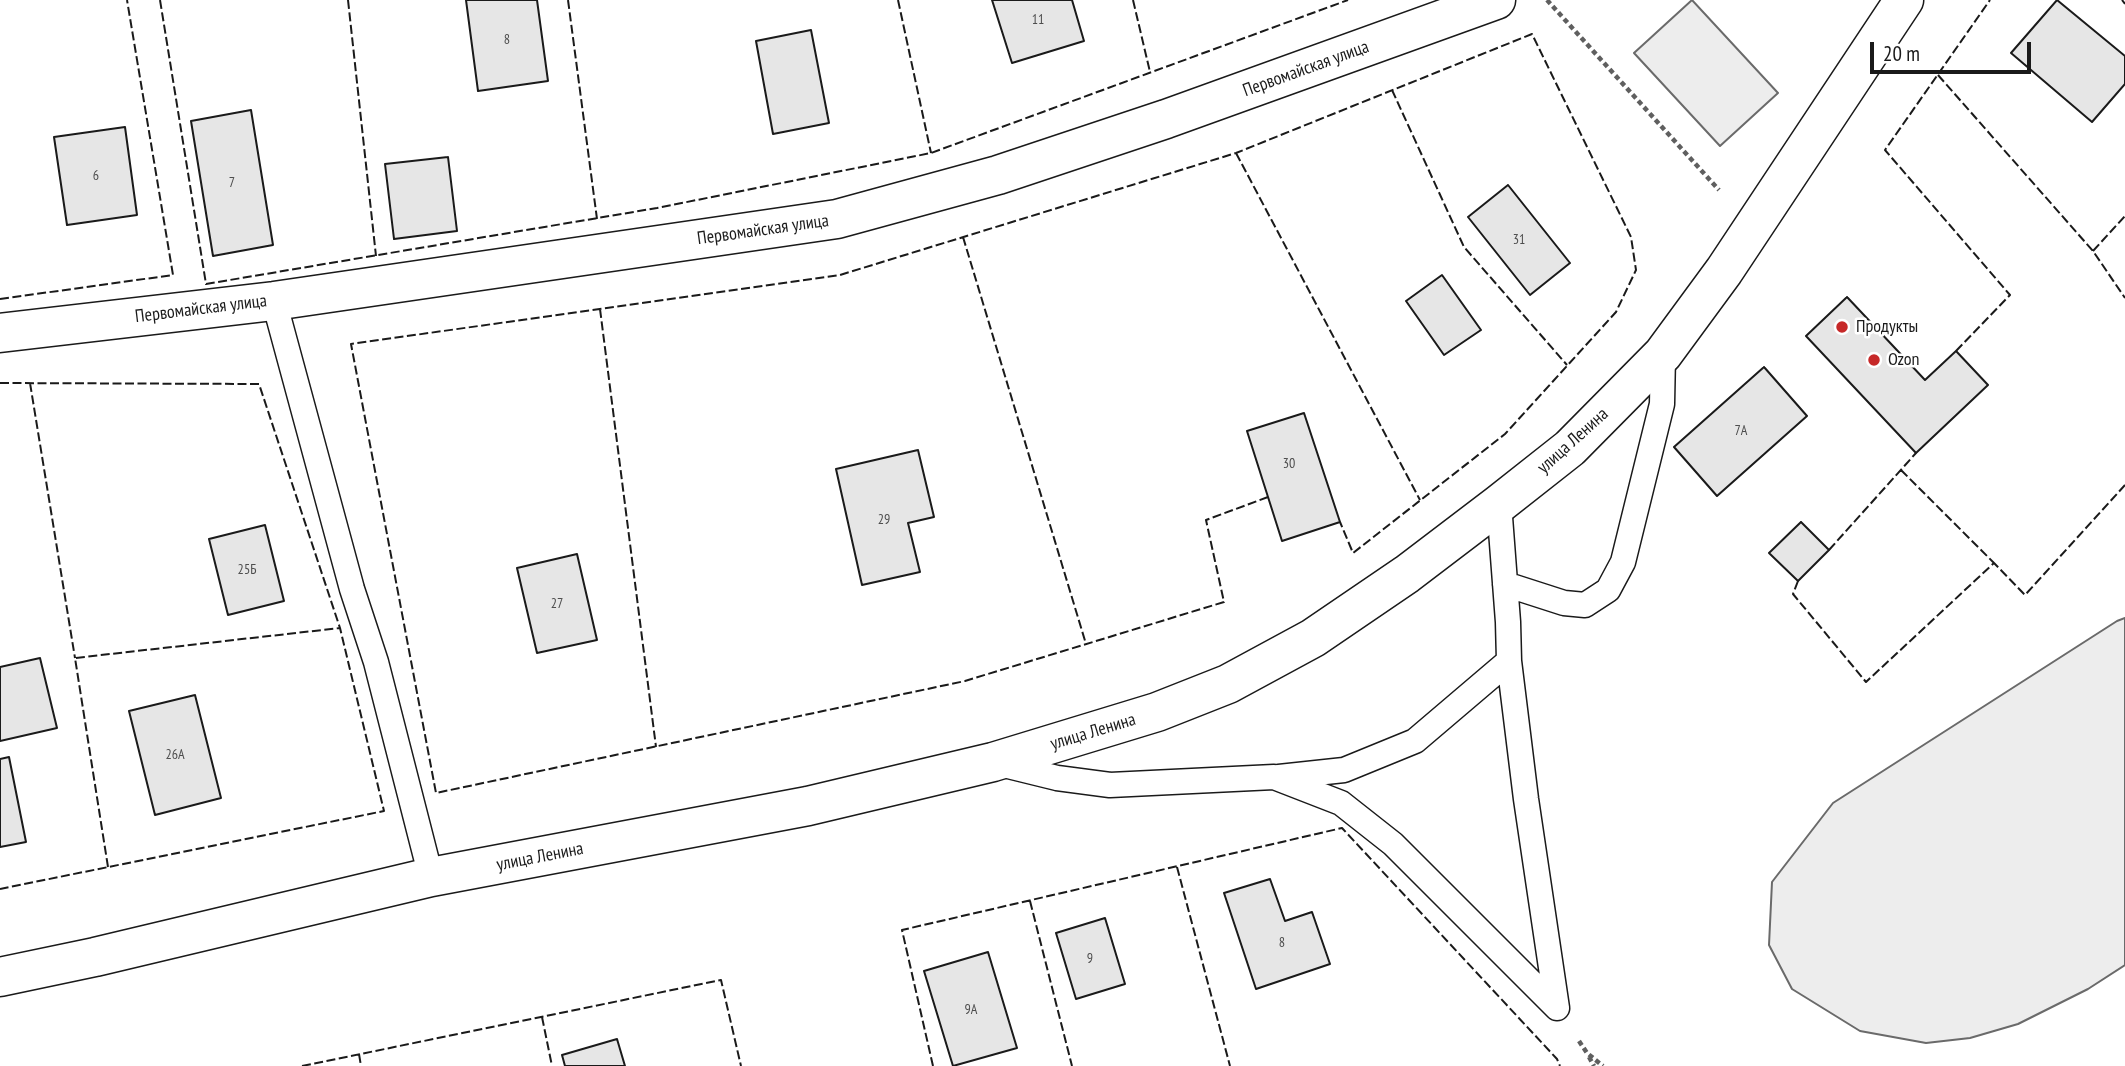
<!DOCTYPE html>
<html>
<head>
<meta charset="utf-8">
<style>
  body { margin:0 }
  #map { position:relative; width:2125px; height:1066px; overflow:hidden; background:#fff; font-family:"PT Sans Narrow",sans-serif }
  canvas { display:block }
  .scale { position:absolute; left:1870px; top:42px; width:161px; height:32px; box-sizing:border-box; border:4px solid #1a1a1a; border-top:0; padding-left:9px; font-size:21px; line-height:24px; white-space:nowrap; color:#1a1a1a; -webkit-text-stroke:5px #fff; paint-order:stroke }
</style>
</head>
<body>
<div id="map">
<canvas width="2125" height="1066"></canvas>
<div class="scale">20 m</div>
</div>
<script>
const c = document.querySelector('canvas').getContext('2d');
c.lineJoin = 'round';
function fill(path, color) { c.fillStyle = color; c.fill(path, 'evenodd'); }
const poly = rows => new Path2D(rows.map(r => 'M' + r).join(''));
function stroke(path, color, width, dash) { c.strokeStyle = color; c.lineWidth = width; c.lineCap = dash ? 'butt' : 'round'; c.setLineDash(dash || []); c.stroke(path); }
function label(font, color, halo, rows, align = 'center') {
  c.font = font + ' "PT Sans Narrow",sans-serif'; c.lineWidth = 5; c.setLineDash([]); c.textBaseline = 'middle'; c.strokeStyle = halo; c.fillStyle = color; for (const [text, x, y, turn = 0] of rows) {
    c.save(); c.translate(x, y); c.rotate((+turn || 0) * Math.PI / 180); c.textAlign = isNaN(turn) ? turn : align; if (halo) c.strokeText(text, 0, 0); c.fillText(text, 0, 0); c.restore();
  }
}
const built = poly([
  [1692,0,1778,93,1720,146,1634,53,1692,0],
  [2125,618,2125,965,2088,989,2018,1024,1970,1038,1926,1043,1860,1031,1792,989,1769,945,1772,882,1833,803,2117,621,2125,618]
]);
fill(built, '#ededed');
stroke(built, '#6a6a6a', 2);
const building = poly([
  [466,0,537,0,548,81,478,91,466,0],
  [992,0,1072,0,1084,41,1012,63,992,0],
  [2057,0,2125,56,2125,84,2092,122,2011,53,2057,0],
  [811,30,829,123,773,134,756,41,811,30],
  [251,110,273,245,213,256,191,121,251,110],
  [125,127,137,215,67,225,54,137,125,127],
  [448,157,457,231,394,239,385,164,448,157],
  [1508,185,1570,263,1530,295,1468,217,1508,185],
  [1442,275,1481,330,1444,355,1406,301,1442,275],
  [1847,297,1925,380,1956,351,1988,385,1916,453,1806,336,1847,297],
  [1764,367,1807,416,1717,496,1674,447,1764,367],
  [1304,413,1340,522,1282,541,1247,431,1304,413],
  [918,450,934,517,908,523,920,572,862,585,836,469,918,450],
  [1801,522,1829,550,1798,581,1769,553,1801,522],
  [265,525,284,601,228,615,209,539,265,525],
  [577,554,597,640,537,653,517,568,577,554],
  [40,658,57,728,0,741,0,667,40,658],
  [195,695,221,798,155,815,129,711,195,695],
  [9,757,26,842,0,847,0,759,9,757],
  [1270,879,1285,921,1312,912,1330,964,1256,989,1224,893,1270,879],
  [1105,918,1125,984,1076,999,1056,933,1105,918],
  [988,952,1017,1048,953,1066,924,971,988,952],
  [617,1039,625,1066,565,1066,562,1055,617,1039]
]);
fill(building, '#e6e6e6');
stroke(building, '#1a1a1a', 2);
const service = poly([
  [274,301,352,589,376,662,431,877],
  [1499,504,1508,622,1509,661,1526,799,1557,1008],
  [1505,584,1564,603,1585,605,1608,590,1623,562,1662,404,1663,354],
  [1000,764,1057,778,1110,785,1274,777,1341,803,1393,844,1557,1008],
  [1279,777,1344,770,1415,741,1509,661]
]);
const minor = poly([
  [0,333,274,301,837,219,998,175,1166,119,1496,0]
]);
const tertiary = poly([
  [0,977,95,957,431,877,808,806,993,762,1157,712,1228,684,1313,638,1407,574,1499,504,1570,448,1663,354,1724,271,1904,0]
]);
stroke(service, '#1a1a1a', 27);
stroke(minor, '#1a1a1a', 41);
stroke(tertiary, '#1a1a1a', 41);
stroke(poly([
  [1547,0,1719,190],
  [1579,1041,1587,1053,1603,1066],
  [1589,1057,1594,1066]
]), '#5f5f5f', 4.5, [5, 3.5]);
stroke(service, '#fff', 24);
stroke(minor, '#fff', 38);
stroke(tertiary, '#fff', 38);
stroke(poly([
  [160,0,206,284,657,208,931,153,1348,0],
  [348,0,376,256],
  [568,0,597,219],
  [898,0,931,153],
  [1133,0,1150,72],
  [2122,0,2125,4],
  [1938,75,2093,251,2125,298],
  [1392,90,1464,247,1567,365],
  [1236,153,1420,500],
  [963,237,1086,644],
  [2093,251,2125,216],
  [0,299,173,275,127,0],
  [600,309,656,747],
  [1956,351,2010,295,1885,150,1990,0],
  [0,383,259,384,340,628,384,811,0,889],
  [30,383,75,658],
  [1901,470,1994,563],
  [1268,497,1206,520,1224,602,965,681,436,793,351,344,840,275,1236,153,1532,34,1631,237,1636,270,1616,312,1505,434,1353,553,1340,522],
  [1829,550,1916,453],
  [1798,581,1793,594,1866,682,1994,563,2025,595,2125,485],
  [108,867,75,658,340,628],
  [1177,867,1230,1066],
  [1030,901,1072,1066],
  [542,1017,552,1066],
  [359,1054,361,1066],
  [302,1066,721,980,741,1066],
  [933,1066,902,930,1342,828,1557,1059,1560,1066]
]), '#1a1a1a', 2, [9, 3.5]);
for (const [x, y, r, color] of [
  [1842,327,7,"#c62828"],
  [1874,360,7,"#c62828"]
]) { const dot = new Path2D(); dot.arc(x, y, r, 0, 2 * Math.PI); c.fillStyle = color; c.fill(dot); stroke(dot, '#fff', 2.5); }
label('14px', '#4d4d4d', null, [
  ["11",1038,20],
  ["8",507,40],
  ["6",96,176],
  ["7",232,183],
  ["31",1519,240],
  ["7А",1741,431],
  ["30",1289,464],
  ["29",884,520],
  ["25Б",247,570],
  ["27",557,604],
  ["26А",175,755],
  ["8",1282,943],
  ["9",1090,959],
  ["9А",971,1010]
]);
label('18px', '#1a1a1a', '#fff', [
  ["Первомайская улица",1306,69,-20],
  ["Первомайская улица",763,230,-8],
  ["Первомайская улица",201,309,-7],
  ["улица Ленина",1573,441,-42],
  ["улица Ленина",1093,732,-17],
  ["улица Ленина",540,857,-11]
]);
label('18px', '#1a1a1a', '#fff', [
  ["Продукты",1856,327],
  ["Ozon",1888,360]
], 'left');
</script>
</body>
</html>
